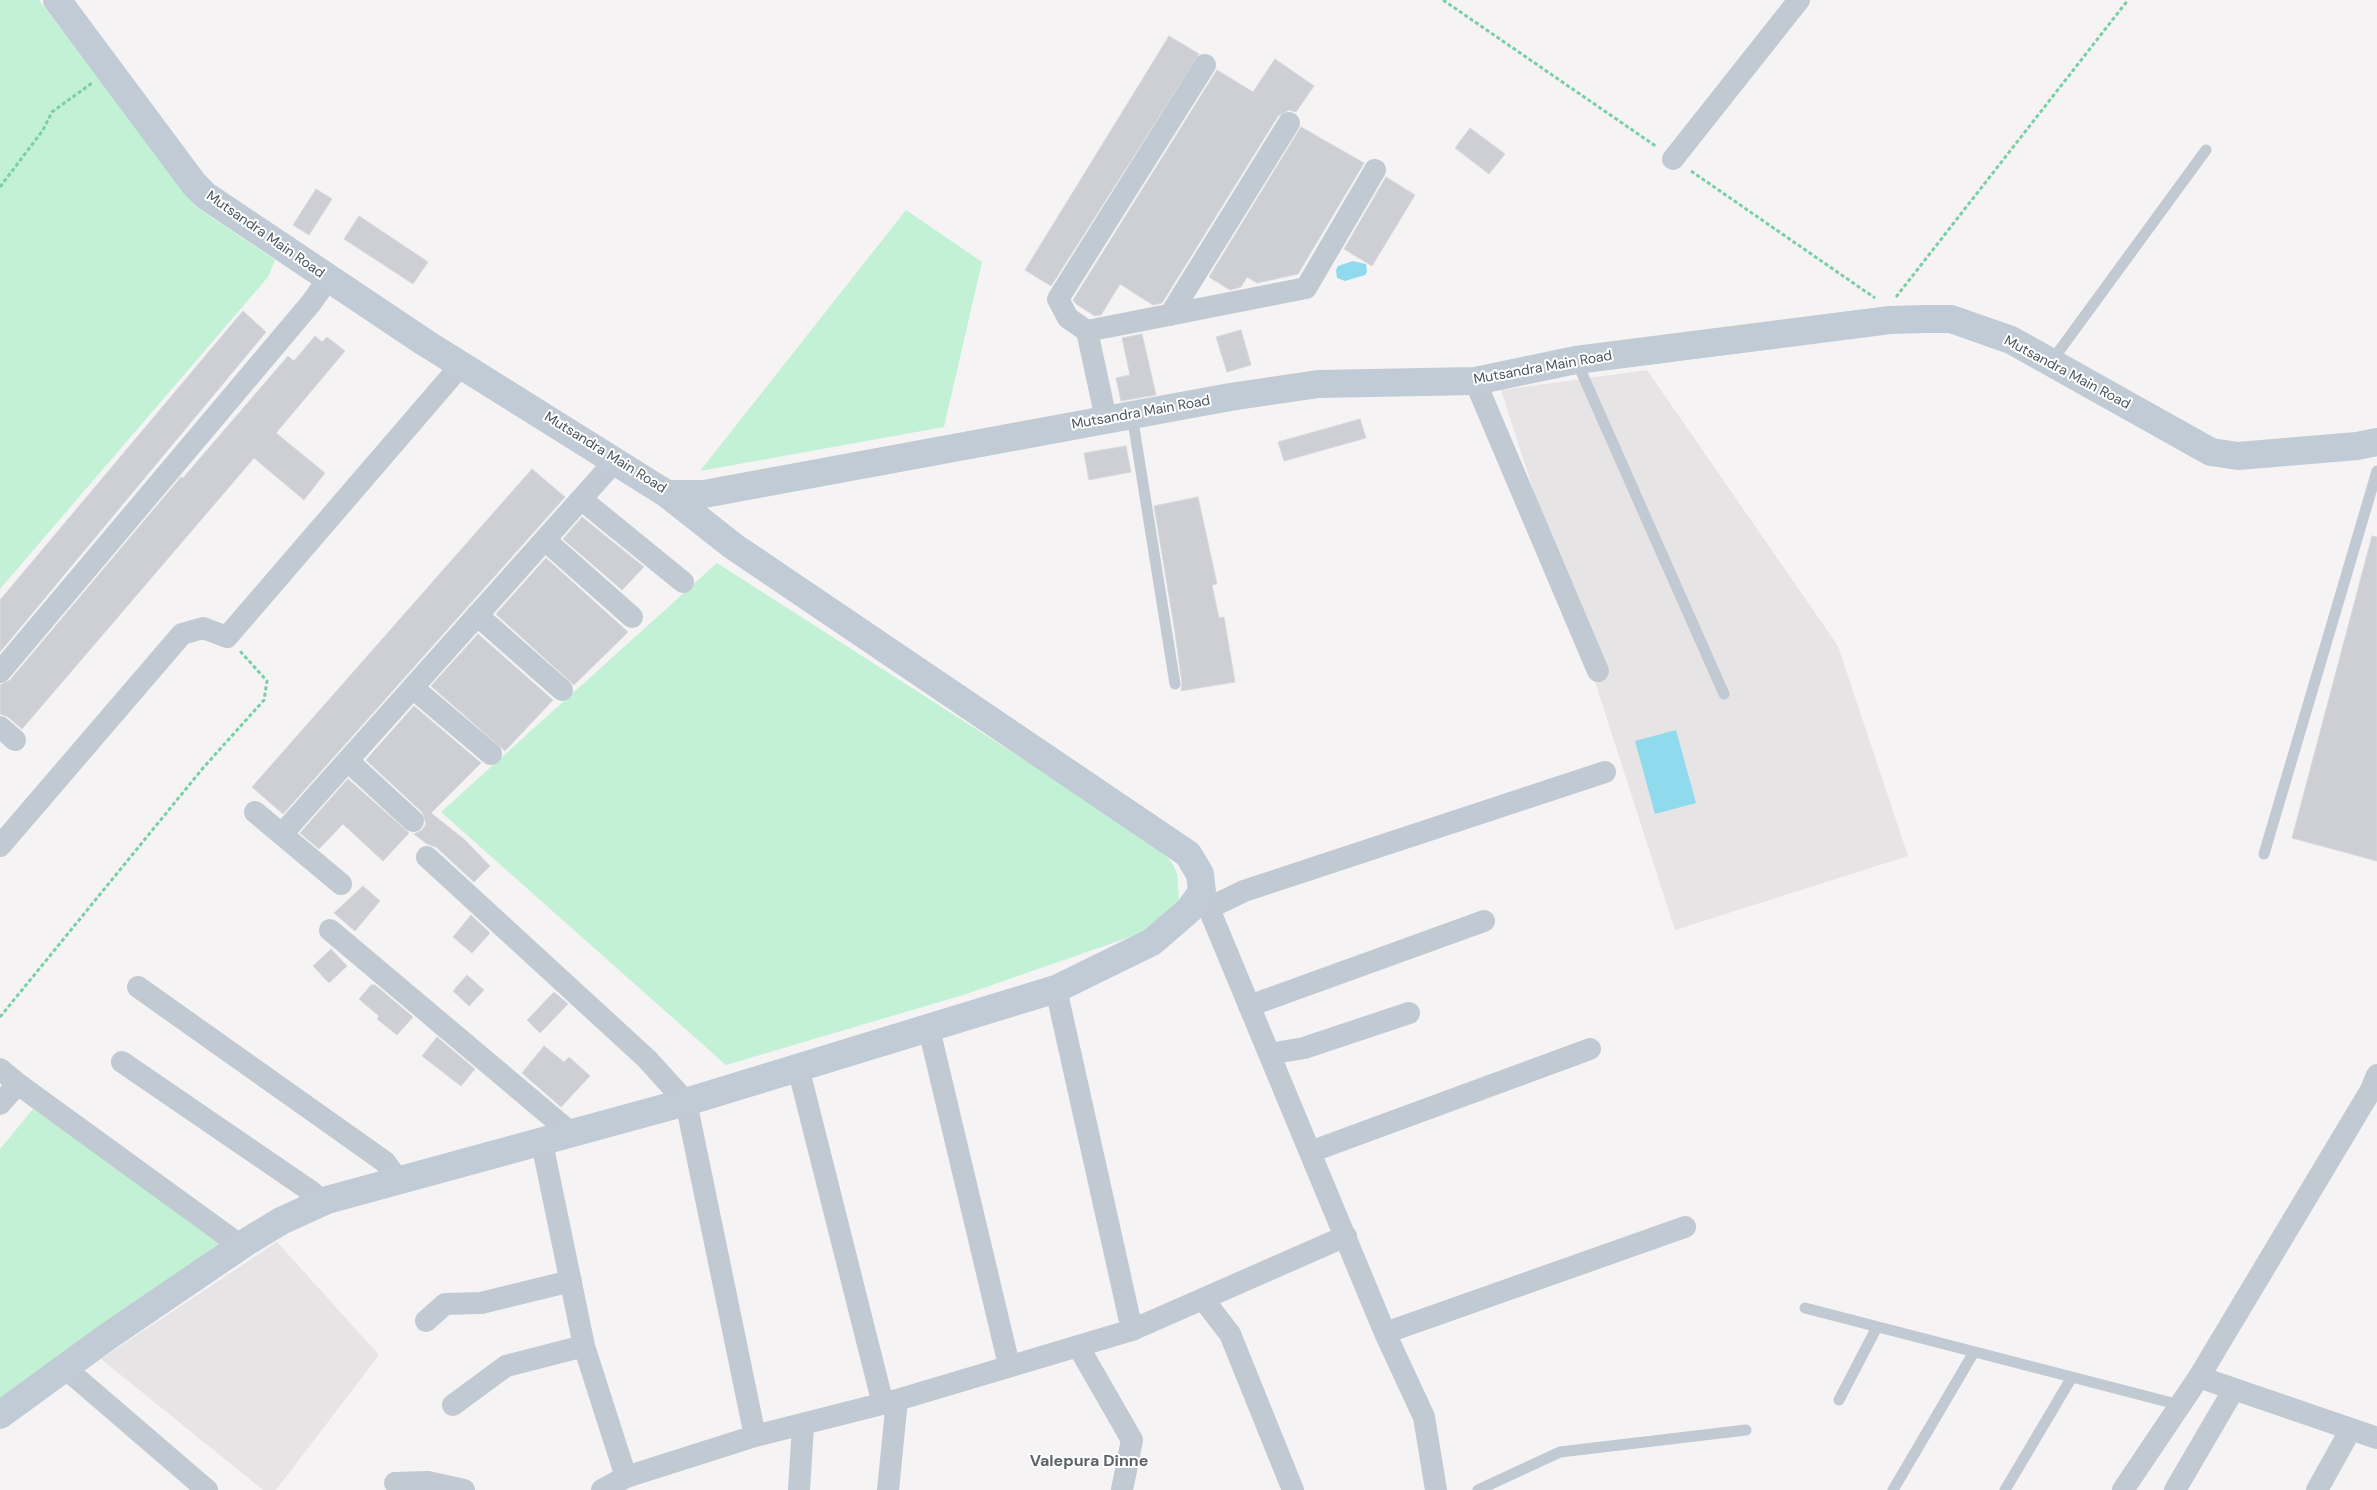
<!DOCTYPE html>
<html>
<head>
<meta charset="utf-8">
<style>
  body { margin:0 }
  canvas { display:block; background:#f5f3f3 }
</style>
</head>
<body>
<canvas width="2377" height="1490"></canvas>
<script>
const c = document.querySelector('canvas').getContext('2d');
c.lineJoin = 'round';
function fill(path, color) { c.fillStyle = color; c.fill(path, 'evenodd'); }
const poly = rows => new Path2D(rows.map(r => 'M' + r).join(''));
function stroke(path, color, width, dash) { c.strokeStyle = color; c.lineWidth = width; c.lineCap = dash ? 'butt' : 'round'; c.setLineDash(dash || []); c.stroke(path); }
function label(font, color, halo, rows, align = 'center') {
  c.font = font + ' "DM Sans",sans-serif'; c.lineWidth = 4; c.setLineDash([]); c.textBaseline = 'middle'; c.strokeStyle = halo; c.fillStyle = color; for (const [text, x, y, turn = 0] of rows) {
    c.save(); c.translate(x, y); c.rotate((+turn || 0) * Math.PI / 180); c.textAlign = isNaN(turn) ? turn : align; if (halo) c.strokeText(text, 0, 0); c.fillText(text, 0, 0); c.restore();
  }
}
fill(poly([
  [1647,370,1838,646,1908,856,1675,930,1501,390],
  [277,1242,379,1355,276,1490,263,1490,101,1359]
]), '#e6e4e5');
fill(poly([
  [0,0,39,0,196,207,275,260,268,277,0,589],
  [906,210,982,262,944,427,700,471],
  [717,563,1157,845,1172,863,1177,873,1179,899,1175,909,1153,929,963,995,726,1065,441,812],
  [33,1109,221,1242,0,1403,0,1149]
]), '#c3f1d5');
fill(poly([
  [1353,261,1366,264,1367,272,1365,275,1345,281,1337,278,1336,270,1338,266],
  [1676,730,1696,803,1655,814,1635,741]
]), '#90daee');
const building = poly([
  [1169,36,1199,54,1051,286,1025,270,1169,36],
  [1275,59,1314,86,1296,112,1289,110,1278,116,1162,303,1153,305,1120,284,1101,315,1095,316,1076,304,1073,300,1217,70,1253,92,1275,59],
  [1301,127,1364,163,1298,274,1257,283,1247,277,1241,287,1230,290,1209,277,1301,127],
  [1470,128,1505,154,1489,174,1455,148,1470,128],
  [1386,177,1415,195,1372,266,1344,249,1386,177],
  [316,189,332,199,309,235,293,225,316,189],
  [359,216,428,262,413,284,344,239,359,216],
  [243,311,266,332,0,652,0,600,243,311],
  [1241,330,1251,365,1227,372,1216,337,1241,330],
  [1142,334,1156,395,1121,401,1116,378,1130,375,1122,338,1142,334],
  [315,336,322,342,327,337,345,351,276,433,325,473,304,500,254,458,22,729,8,717,0,714,0,685,10,680,181,477,183,478,288,356,294,361,315,336],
  [1360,419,1366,438,1284,461,1278,442,1360,419],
  [1126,446,1131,472,1089,480,1084,453,1126,446],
  [532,469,565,497,283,814,252,787,532,469],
  [1198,497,1217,584,1212,585,1219,618,1224,617,1235,682,1181,691,1182,683,1174,626,1154,506,1198,497],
  [582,517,644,567,622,590,563,539,582,517],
  [2372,536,2377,537,2377,861,2292,838,2372,536],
  [546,558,628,632,574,685,496,614,546,558],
  [478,634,553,700,505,751,431,686,478,634],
  [414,706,481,763,431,813,464,839,490,866,474,882,436,847,427,844,414,834,422,830,426,824,422,812,366,760,414,706],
  [348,779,409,833,383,861,343,824,319,849,300,833,348,779],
  [363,886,380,901,355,931,334,913,363,886],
  [471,915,490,933,472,953,453,937,471,915],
  [331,949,347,966,329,983,313,966,331,949],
  [467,975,484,990,469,1006,453,991,467,975],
  [371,985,375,985,413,1017,397,1035,377,1019,379,1016,359,999,371,985],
  [554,992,568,1004,540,1033,527,1020,554,992],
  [437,1037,475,1069,461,1086,422,1056,437,1037],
  [544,1046,564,1062,569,1057,590,1076,561,1107,522,1073,544,1046]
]);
fill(building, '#cdcfd5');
stroke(building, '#d7d9de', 1);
stroke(poly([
  [1443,0,1657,147],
  [1691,171,1875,298],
  [0,187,43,130,52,112,92,83],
  [1896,297,2128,0],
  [0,1017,203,768,264,700,267,681,240,651]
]), '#7ad0a6', 3, [4, 2.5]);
stroke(poly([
  [1576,360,1724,694],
  [2051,362,2206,150],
  [1132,415,1175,684],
  [2264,854,2377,471],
  [1805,1308,2180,1405],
  [1839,1400,1877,1327],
  [1478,1490,1560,1452,1746,1430],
  [1893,1490,1974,1352],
  [2005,1490,2072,1377]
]), '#c1cad2', 11);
stroke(poly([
  [1673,159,1799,0],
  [1170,315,1289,123],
  [1087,331,1306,288,1375,170],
  [1475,381,1598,671],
  [1106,419,1087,331,1068,318,1058,299,1205,65],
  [581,499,683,582],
  [545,540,632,617],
  [477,615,562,690],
  [0,672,311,303,328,279],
  [413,688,491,754],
  [0,727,15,740],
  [348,761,413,821],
  [255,812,341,884],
  [282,834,615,461],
  [0,846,182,634,203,628,227,637,462,364],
  [427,857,647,1059,686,1102,755,1436],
  [1202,892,1385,1333,1424,1417,1436,1490],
  [1209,908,1244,891,1605,772],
  [330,930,571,1133],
  [138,987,385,1162,399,1181],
  [1056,989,1132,1330],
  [1249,1006,1484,921],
  [929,1029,1009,1365],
  [1269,1054,1304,1048,1409,1013],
  [122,1062,312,1192,321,1203],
  [798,1067,883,1404],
  [0,1069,18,1084,241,1246],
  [0,1104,18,1084],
  [542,1143,584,1346,626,1477],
  [1310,1152,1590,1049],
  [1203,1299,1230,1334,1293,1490],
  [426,1321,445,1304,481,1303,571,1281],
  [1385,1333,1685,1227],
  [1078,1346,1132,1440,1122,1490],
  [65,1368,207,1490],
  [2199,1377,2377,1438],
  [453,1405,506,1366,584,1346],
  [395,1483,428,1482,464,1490],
  [602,1490,626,1477,755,1436,897,1400,1132,1330,1346,1236],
  [799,1490,803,1426],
  [888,1490,897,1400],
  [2123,1490,2199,1377,2371,1090,2377,1075],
  [2175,1490,2234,1389],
  [2317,1490,2351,1429]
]), '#c1cad2', 22);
stroke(poly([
  [57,0,194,184,206,196,424,342,667,494,704,494,1230,397,1318,384,1475,381,1576,360,1890,320,1925,319,1951,319,2011,340,2211,452,2238,456,2357,446,2377,442],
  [0,1415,107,1337,248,1241,281,1221,327,1200,686,1102,1056,989,1152,942,1189,910,1202,892,1200,874,1188,854,733,546,667,494]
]), '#c1cbd6', 28);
label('14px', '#4a5661', '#fff', [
  ["Mutsandra Main Road",265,235,35],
  ["Mutsandra Main Road",1543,368,-10],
  ["Mutsandra Main Road",2067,373,28],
  ["Mutsandra Main Road",1141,413,-10],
  ["Mutsandra Main Road",605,453,32]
]);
label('bold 16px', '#5f6368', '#fff', [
  ["Valepura Dinne",1089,1462]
]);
</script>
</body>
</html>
